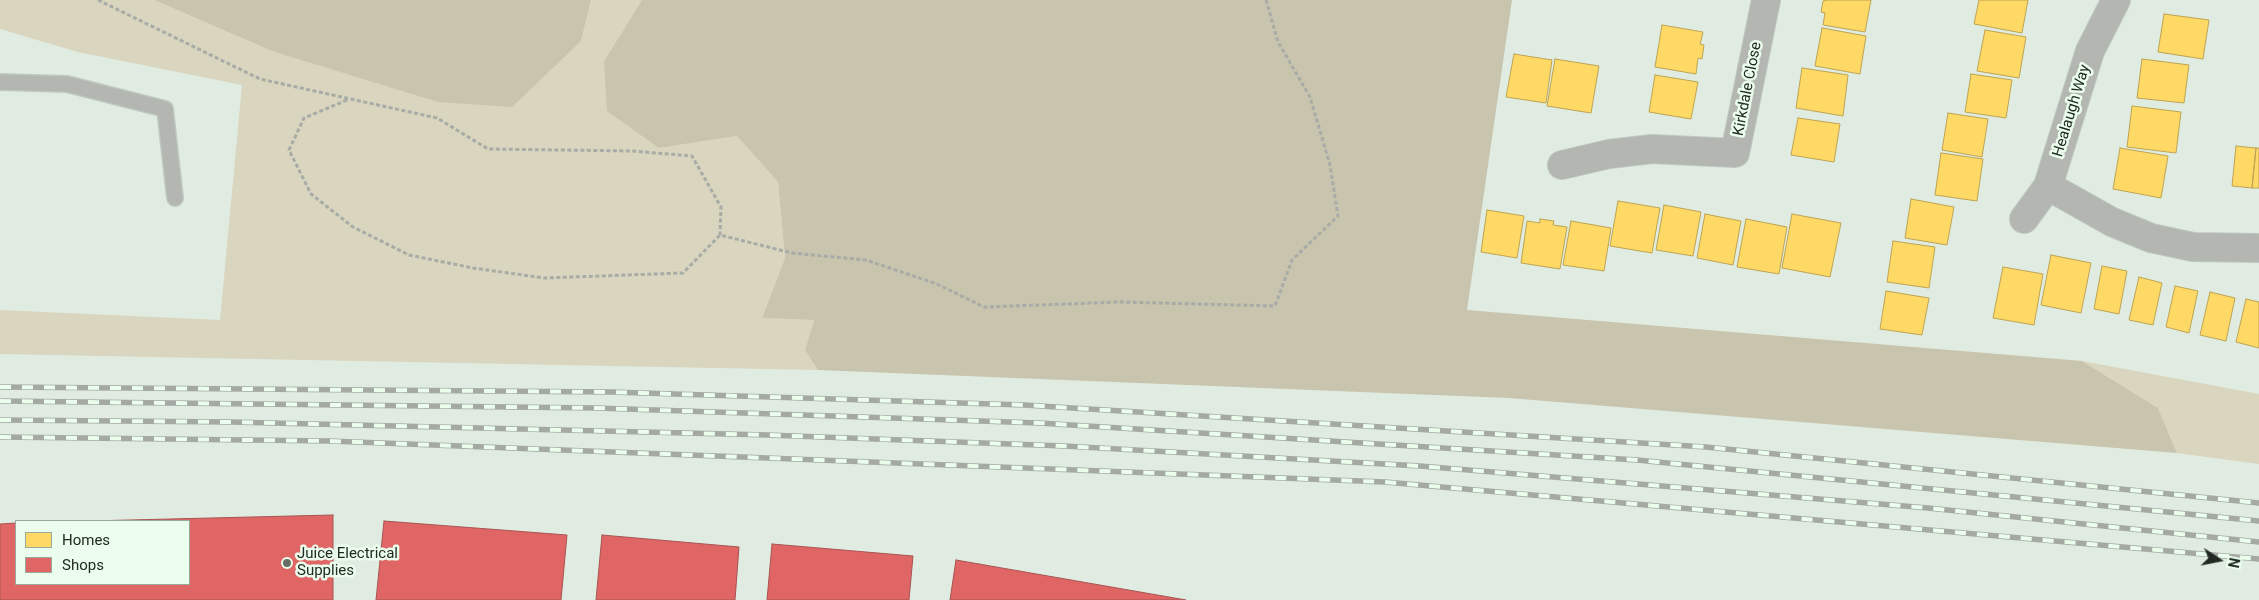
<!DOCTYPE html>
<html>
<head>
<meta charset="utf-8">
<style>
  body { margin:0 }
  #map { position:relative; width:2259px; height:600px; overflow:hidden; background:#e0ece1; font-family:Roboto,sans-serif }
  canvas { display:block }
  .legend { position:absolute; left:15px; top:520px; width:175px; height:65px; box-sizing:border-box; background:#ebfeed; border:1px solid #9aa99c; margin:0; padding:6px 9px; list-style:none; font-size:15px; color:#212a22 }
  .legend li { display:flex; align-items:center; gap:10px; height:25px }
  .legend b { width:25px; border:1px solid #9aa99c }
  .north { position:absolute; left:2194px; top:535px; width:50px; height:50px; -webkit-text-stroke:4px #ebfeed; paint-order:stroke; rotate:101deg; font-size:14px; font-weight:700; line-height:20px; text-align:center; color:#212a22 }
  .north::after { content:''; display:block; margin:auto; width:18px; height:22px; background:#212a22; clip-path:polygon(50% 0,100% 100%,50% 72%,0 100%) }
</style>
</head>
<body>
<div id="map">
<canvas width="2259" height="600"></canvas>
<ul class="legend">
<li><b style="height:14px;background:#ffd966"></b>Homes</li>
<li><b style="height:14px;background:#e06666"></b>Shops</li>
</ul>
<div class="north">N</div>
</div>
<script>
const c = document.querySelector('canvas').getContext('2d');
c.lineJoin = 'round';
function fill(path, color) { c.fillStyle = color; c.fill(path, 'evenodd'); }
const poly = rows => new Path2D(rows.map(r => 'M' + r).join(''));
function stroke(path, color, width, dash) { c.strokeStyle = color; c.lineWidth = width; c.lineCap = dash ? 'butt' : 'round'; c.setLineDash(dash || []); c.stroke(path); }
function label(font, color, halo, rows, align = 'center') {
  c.font = font + ' Roboto,sans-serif'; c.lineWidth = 5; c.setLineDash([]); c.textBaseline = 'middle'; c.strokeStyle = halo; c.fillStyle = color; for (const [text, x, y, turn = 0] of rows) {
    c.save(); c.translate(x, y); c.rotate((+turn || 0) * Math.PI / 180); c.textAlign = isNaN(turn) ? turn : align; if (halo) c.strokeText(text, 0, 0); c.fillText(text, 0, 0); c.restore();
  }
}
fill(poly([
  [0,0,154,0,272,51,581,41,591,0,642,0,604,61,659,148,737,136,778,182,785,258,762,318,814,320,805,350,818,370,0,354,0,310,220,320,242,85,78,52,0,29],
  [2082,361,2259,394,2259,464,2177,453,2158,408]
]), '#d9d5be');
fill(poly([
  [154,0,591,0,581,41,512,107,438,102,272,51],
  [642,0,1512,0,1467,310,2082,361,2158,408,2177,453,1509,398,818,370,805,350,814,320,762,318,785,258,778,182,737,136,659,148,607,111,604,61]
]), '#c9c4ad');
const homes = poly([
  [1827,0,1871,0,1865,32,1823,25,1825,13,1821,12,1823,1,1827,0],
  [1979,0,2028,0,2022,33,1974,24,1979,0],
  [2164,14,2209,20,2203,59,2158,52,2164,14],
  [1662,25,1703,32,1700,44,1704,45,1702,59,1698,58,1696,74,1655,67,1662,25],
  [1822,28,1866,36,1860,74,1815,66,1822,28],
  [1985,30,2026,37,2019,78,1977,71,1985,30],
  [1514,54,1552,60,1546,103,1506,97,1514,54],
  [1555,59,1599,66,1591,113,1547,106,1555,59],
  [2142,59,2189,65,2184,103,2137,98,2142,59],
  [1802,68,1848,75,1843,116,1796,108,1802,68],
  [1971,74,2012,80,2006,118,1965,112,1971,74],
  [1655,75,1698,82,1691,119,1649,112,1655,75],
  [2132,106,2181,112,2176,153,2127,147,2132,106],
  [1948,113,1988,119,1982,157,1942,150,1948,113],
  [1798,118,1840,124,1834,162,1791,155,1798,118],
  [2236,146,2256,148,2252,188,2232,186,2236,146],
  [2120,148,2168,156,2161,198,2113,189,2120,148],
  [2256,148,2259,148,2259,188,2252,188,2256,148],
  [1941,153,1983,159,1977,201,1935,195,1941,153],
  [1911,199,1954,207,1947,245,1905,238,1911,199],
  [1618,201,1660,208,1652,253,1610,246,1618,201],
  [1664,205,1701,212,1693,256,1656,250,1664,205],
  [1487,210,1524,216,1517,258,1481,252,1487,210],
  [1705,214,1741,221,1733,265,1697,258,1705,214],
  [1792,214,1841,223,1830,277,1782,268,1792,214],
  [1540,219,1554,221,1553,225,1567,227,1560,269,1521,263,1527,221,1540,223,1540,219],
  [1746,219,1787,227,1779,274,1737,267,1746,219],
  [1571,221,1611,228,1604,271,1563,265,1571,221],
  [1893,241,1935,247,1929,288,1887,282,1893,241],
  [2051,255,2091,263,2081,313,2041,305,2051,255],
  [2102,266,2127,271,2119,314,2094,309,2102,266],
  [2003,267,2043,274,2034,325,1993,318,2003,267],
  [2139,277,2162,283,2153,325,2129,320,2139,277],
  [2175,286,2198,291,2189,333,2166,327,2175,286],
  [1886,291,1929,298,1922,335,1880,329,1886,291],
  [2210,292,2235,298,2226,341,2200,335,2210,292],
  [2246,299,2259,302,2259,348,2236,342,2246,299]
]);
fill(homes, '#ffd966');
stroke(homes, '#bca452', 1);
const shops = poly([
  [333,515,333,600,0,600,0,524,16,523,16,584,189,584,189,521,89,521,333,515],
  [384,521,567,535,561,600,376,600,384,521],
  [602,535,739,547,735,600,596,600,602,535],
  [772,544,913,556,909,600,767,600,772,544],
  [956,560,1186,600,950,600,956,560]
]);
fill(shops, '#e06666');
stroke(shops, '#a75452', 1);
const service = poly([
  [0,82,67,84,165,109,175,198]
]);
const minor = poly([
  [1562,165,1609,154,1652,149,1735,153,1766,0],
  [2048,186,2112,222,2151,238,2193,247,2259,248],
  [2024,219,2048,186,2090,51,2116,0]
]);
stroke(service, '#bec8bf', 18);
stroke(minor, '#bec8bf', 30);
stroke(poly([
  [98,0,260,79,437,118,488,149,632,151,692,156,721,207,720,235],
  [347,100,304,118,289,150,311,194,353,227,409,255,473,268,544,278,683,273,720,235,792,253,866,260,937,284,984,307,1120,302,1275,306,1292,260,1338,216,1330,165,1310,97,1278,42,1266,0]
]), '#a8aca6', 3, [4, 2.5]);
stroke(service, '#b3b6b1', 15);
stroke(minor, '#b3b6b1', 28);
const rail = poly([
  [0,387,611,392,1024,405,1706,447,2259,503],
  [0,401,596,408,1039,423,1637,460,2259,521],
  [0,420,231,422,768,435,1064,446,1420,466,1928,508,2259,542],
  [0,437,330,441,1385,482,2259,559]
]);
stroke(rail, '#a5a9a4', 5.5);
stroke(rail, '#ebfeed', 4, [11]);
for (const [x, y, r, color] of [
  [287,563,5,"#646e65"]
]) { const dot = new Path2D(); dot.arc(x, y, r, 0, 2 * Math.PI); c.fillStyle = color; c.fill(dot); stroke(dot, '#ebfeed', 2); }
label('15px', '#212a22', '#ebfeed', [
  ["Kirkdale Close",1748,89,-79],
  ["Healaugh Way",2072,111,-73]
]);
label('15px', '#212a22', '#ebfeed', [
  ["Juice Electrical",297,554],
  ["Supplies",297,571]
], 'left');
</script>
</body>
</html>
